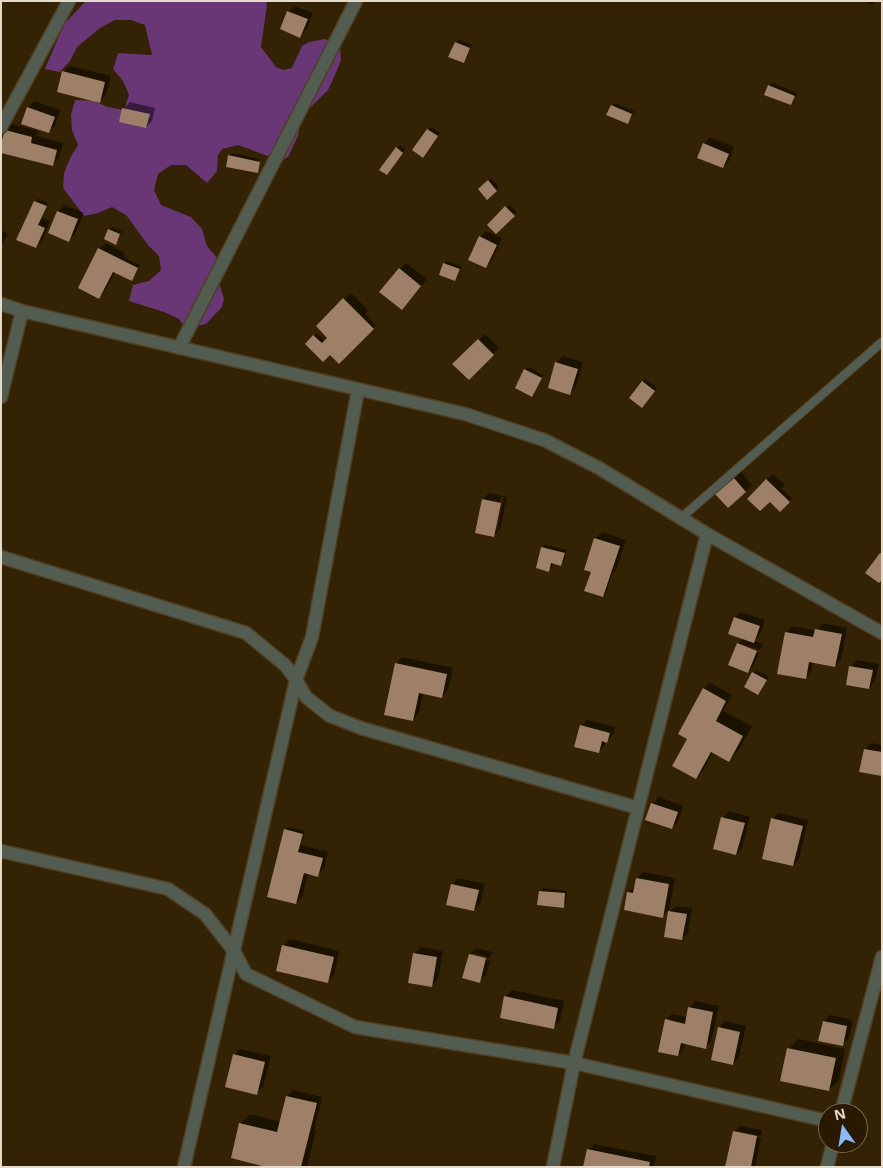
<!DOCTYPE html>
<html>
<head>
<meta charset="utf-8">
<style>
  body { margin:0 }
  #map { position:relative; width:883px; height:1168px; overflow:hidden; background:#332204; font-family:"Open Sans",sans-serif }
  canvas { display:block }
  .frame { position:absolute; inset:0; border:2px solid #e6dbca; pointer-events:none }
  .north { position:absolute; left:818px; top:1103px; width:50px; height:50px; box-sizing:border-box; background:#291900; border:1px solid #756751; border-radius:50%; rotate:347deg; font-size:14px; font-weight:700; line-height:20px; text-align:center; color:#e6dbca }
  .north::after { content:''; display:block; margin:auto; width:18px; height:22px; background:#8db9fc; clip-path:polygon(50% 0,100% 100%,50% 72%,0 100%) }
</style>
</head>
<body>
<div id="map">
<canvas width="883" height="1168"></canvas>
<div class="frame"></div>
<div class="north">N</div>
</div>
<script>
const c = document.querySelector('canvas').getContext('2d');
c.lineJoin = 'round';
function fill(path, color) { c.fillStyle = color; c.fill(path, 'evenodd'); }
const poly = rows => new Path2D(rows.map(r => 'M' + r).join(''));
function stroke(path, color, width, dash) { c.strokeStyle = color; c.lineWidth = width; c.lineCap = dash ? 'butt' : 'round'; c.setLineDash(dash || []); c.stroke(path); }
fill(poly([
  [86,1,266,1,267,5,261,47,276,67,284,70,292,68,302,46,309,42,325,39,340,44,341,60,335,75,328,90,305,113,301,120,298,136,288,157,281,161,238,145,222,149,218,155,217,171,207,183,186,165,171,165,158,174,154,190,161,205,191,217,202,229,207,246,218,259,217,276,224,299,222,307,206,324,190,327,183,325,179,319,164,312,129,301,133,285,149,281,161,270,159,256,148,245,126,215,112,207,98,213,84,216,63,188,64,173,70,158,78,145,72,130,71,115,75,100,93,101,108,107,124,110,129,95,123,81,113,69,118,53,152,55,145,25,131,20,115,20,100,28,77,47,70,61,60,72,45,69,64,24]
]), '#693676');
fill(poly([
  [863,1,875,1,872,5],
  [295,6,313,13,306,30,300,36,288,12],
  [458,39,472,45,466,59,464,62,456,42],
  [70,66,111,76,106,95,100,101,63,72],
  [772,83,797,93,793,101,791,104,769,86],
  [34,101,60,110,55,126,48,132,28,108],
  [130,102,155,108,152,121,146,127,123,109],
  [614,103,634,111,630,120,628,123,612,106],
  [12,124,38,131,36,136,63,143,59,158,52,165,6,130],
  [431,127,440,133,425,153,428,130],
  [710,137,734,147,729,161,723,167,704,144],
  [400,145,405,149,390,171,397,148],
  [232,153,259,159,257,170,259,170,257,171,229,156],
  [491,178,499,187,488,198,479,189],
  [38,199,48,203,42,218,50,221,42,241,35,247,35,201],
  [65,205,84,213,75,234,69,240,50,232,58,211],
  [509,205,517,212,496,233,489,225],
  [112,227,122,231,118,240,115,243,109,230],
  [1,230,8,234,1,247],
  [486,231,502,238,492,260,486,267,480,237],
  [106,243,125,253,123,257,140,265,134,277,131,279,116,271,105,291,99,297,99,249],
  [447,261,462,267,458,277,455,280,444,264],
  [406,263,427,279,402,308,400,269],
  [351,293,368,310,365,314,376,325,339,362,330,353,323,360,306,344,317,333,324,340,315,349,317,350,341,327,339,325,327,336,317,326],
  [485,334,499,348,469,378,454,364],
  [563,356,583,362,576,387,570,393,556,363],
  [528,367,543,375,535,392,532,395,525,370],
  [645,379,657,388,644,404,643,382],
  [741,472,752,485,728,506,723,488],
  [773,474,785,485,781,488,792,499,780,510,771,502,749,499],
  [489,493,507,497,500,529,493,536,483,499],
  [501,496,504,497,497,530,494,530],
  [602,532,626,540,616,570,612,574,606,593,603,596,593,571,595,539],
  [545,545,567,550,564,561,561,564,553,562,552,567,549,570,542,548],
  [741,612,765,620,760,635,754,641,763,644,760,650,739,643,739,645,759,653,754,665,748,672,738,644,744,638,735,618],
  [823,623,847,628,841,659,835,666,813,662,811,672,805,678,786,633,792,626,816,631],
  [402,657,453,668,448,690,442,697,423,693,419,713,413,720,396,664],
  [857,660,879,664,875,681,869,688,851,667],
  [756,670,769,677,758,694,745,686],
  [710,683,732,695,723,711,752,726,738,751,729,760,713,752,703,771,696,777,704,689],
  [587,720,615,727,613,735,606,741,604,746,598,752,581,726],
  [871,743,882,745,882,775,865,749],
  [659,797,683,806,678,822,672,828,652,804],
  [729,811,750,817,742,848,736,854,723,818],
  [779,813,808,820,799,859,793,865,772,819],
  [288,827,305,831,301,845,328,852,324,869,317,875,308,873,302,897,296,903,286,830],
  [643,872,675,878,669,910,662,916,628,893,636,886,637,878],
  [458,878,485,884,480,904,474,910,452,885],
  [543,888,567,891,566,903,563,906,540,891],
  [676,906,692,908,688,933,681,939,669,912],
  [290,939,339,951,334,975,327,982,283,946],
  [421,947,443,951,438,979,432,985,415,953],
  [476,948,492,952,490,958,472,953,472,956,490,961,486,975,479,981,470,954],
  [512,990,564,1001,560,1021,553,1028,505,997],
  [696,1001,719,1006,711,1041,705,1047,685,1043,684,1048,678,1054,666,1020,672,1014,688,1017,690,1007],
  [830,1015,853,1020,849,1038,843,1044,824,1021],
  [725,1021,746,1026,739,1057,733,1064,719,1027],
  [798,1039,845,1049,839,1080,829,1090,788,1049],
  [240,1049,271,1056,263,1087,257,1093,234,1055],
  [293,1090,322,1097,314,1130,316,1130,308,1164,305,1167,272,1167,240,1124,250,1114,281,1122,287,1096],
  [740,1126,762,1130,761,1136,737,1131,737,1133,761,1138,755,1167,726,1167,734,1132],
  [594,1144,656,1156,654,1167,584,1167,588,1150]
]), '#0007');
fill(poly([
  [287,11,308,19,300,38,280,29],
  [455,42,470,48,464,63,448,57],
  [62,71,105,82,100,103,57,92],
  [768,85,795,96,791,105,764,95],
  [611,105,632,114,628,124,606,115],
  [27,107,55,117,49,133,21,124],
  [122,108,150,114,146,128,119,122],
  [427,129,438,136,423,158,412,150],
  [5,130,32,137,31,143,57,150,53,166,1,153,1,143],
  [703,143,729,154,723,168,697,158],
  [396,147,403,153,387,175,379,170],
  [228,155,260,162,258,173,226,167],
  [488,180,497,191,487,200,478,189],
  [34,201,47,206,38,225,45,228,36,248,16,240],
  [505,206,515,216,496,234,487,225],
  [57,211,78,219,69,242,48,233],
  [108,229,120,234,116,245,104,239],
  [479,236,497,245,486,268,468,260],
  [98,248,138,268,132,281,113,272,99,299,78,288],
  [443,263,460,269,455,281,439,275],
  [399,268,421,286,402,310,379,292],
  [343,298,374,329,339,364,330,355,323,362,305,344,313,335,322,343,327,338,316,326],
  [478,339,494,355,469,380,452,364],
  [555,362,578,369,570,395,548,388],
  [524,369,542,378,532,397,515,388],
  [642,381,655,391,642,408,629,398],
  [734,478,746,492,728,508,715,494],
  [766,479,790,502,780,512,770,502,760,511,747,499],
  [482,499,501,503,494,537,475,533],
  [594,538,620,546,603,597,584,591,591,572,584,570],
  [541,547,565,553,561,566,551,563,549,572,536,568],
  [880,553,882,554,882,580,879,583,865,573],
  [734,617,760,626,754,643,728,634],
  [815,629,842,634,835,667,809,662,806,679,777,674,785,632,813,637],
  [737,643,757,651,748,673,728,665],
  [395,663,447,674,442,698,419,693,413,721,384,715],
  [849,666,873,670,869,689,846,685],
  [752,672,767,680,758,695,744,687],
  [703,688,726,701,716,721,743,736,729,762,711,752,696,779,672,766,687,739,678,734],
  [580,725,610,733,607,743,602,741,599,753,574,747],
  [864,749,882,752,882,776,859,772],
  [651,803,678,812,672,829,645,820],
  [721,817,745,823,736,855,713,849],
  [771,818,803,826,793,866,762,859],
  [284,829,303,834,298,852,323,858,318,877,304,873,296,904,267,897],
  [636,878,669,884,663,918,624,910,627,892,633,893],
  [451,884,479,890,474,911,446,905],
  [539,891,565,893,564,908,537,905],
  [668,911,687,914,682,940,664,937],
  [282,945,334,957,328,983,276,971],
  [413,953,437,957,432,987,408,983],
  [469,954,486,958,480,983,462,978],
  [504,996,558,1008,554,1029,500,1018],
  [688,1007,713,1012,706,1049,681,1043,678,1056,658,1052,665,1019,685,1024],
  [823,1021,847,1026,843,1046,818,1041],
  [718,1027,740,1032,733,1065,711,1060],
  [787,1048,836,1058,829,1091,780,1081],
  [233,1054,265,1062,257,1095,225,1087],
  [286,1096,317,1103,301,1167,266,1167,231,1158,239,1123,277,1132],
  [733,1131,757,1136,751,1167,725,1167],
  [587,1149,650,1162,649,1167,583,1167]
]), '#9e8069');
const lane = poly([
  [681,518,882,342]
]);
const street = poly([
  [1,127,69,1],
  [1,304,22,311,465,414,544,440,599,468,707,534,882,633],
  [179,348,356,1],
  [1,397,22,311],
  [1,557,246,633,286,666,296,680,306,697,330,716,361,728,638,808],
  [1,851,168,889,205,914,234,951,246,974,355,1027,574,1063,828,1121],
  [841,1113,882,957],
  [184,1167,296,680,312,637,358,390],
  [553,1167,574,1063,707,534],
  [827,1167,833,1143]
]);
stroke(lane, '#504024', 10);
stroke(street, '#504024', 15);
stroke(lane, '#535c50', 8);
stroke(street, '#535c50', 12);
</script>
</body>
</html>
